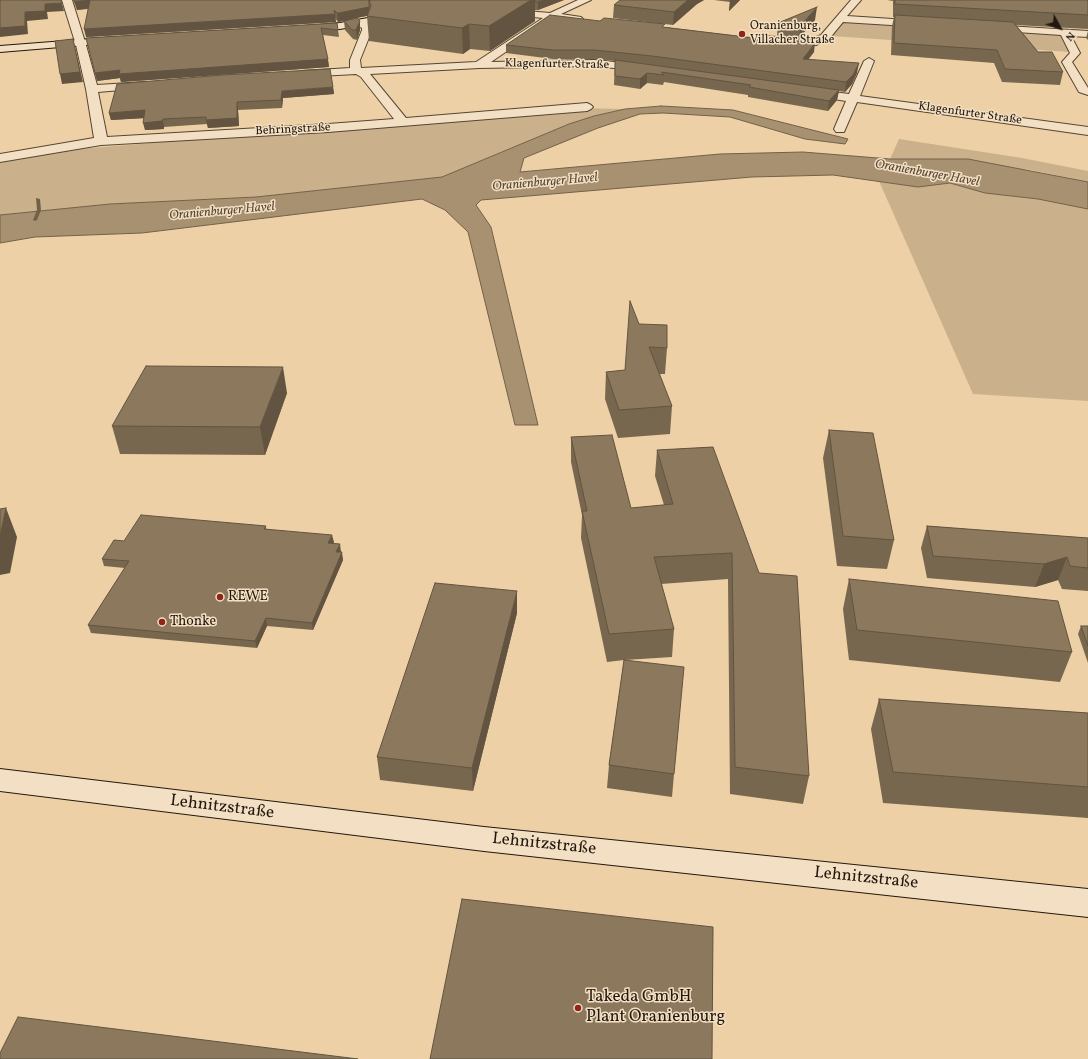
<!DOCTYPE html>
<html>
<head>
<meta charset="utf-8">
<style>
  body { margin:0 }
  #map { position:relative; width:1088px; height:1059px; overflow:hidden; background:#edd0a5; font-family:Vollkorn,serif }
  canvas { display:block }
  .north { position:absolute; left:1040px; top:8px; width:40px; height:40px; -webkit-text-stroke:3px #f3e0c4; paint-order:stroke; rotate:130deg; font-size:11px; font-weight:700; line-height:16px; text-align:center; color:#22180d }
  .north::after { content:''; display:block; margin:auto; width:14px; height:18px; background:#22180d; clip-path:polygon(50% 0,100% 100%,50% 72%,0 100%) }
</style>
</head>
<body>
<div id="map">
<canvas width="1088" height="1059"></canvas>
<div class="north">N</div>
</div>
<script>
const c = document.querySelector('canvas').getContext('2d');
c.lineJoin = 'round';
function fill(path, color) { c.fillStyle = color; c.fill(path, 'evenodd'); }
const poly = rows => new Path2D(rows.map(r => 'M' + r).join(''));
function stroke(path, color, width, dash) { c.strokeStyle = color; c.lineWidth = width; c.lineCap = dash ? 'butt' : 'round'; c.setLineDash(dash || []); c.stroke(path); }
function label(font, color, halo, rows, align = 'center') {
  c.font = font + ' Vollkorn,serif'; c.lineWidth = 3; c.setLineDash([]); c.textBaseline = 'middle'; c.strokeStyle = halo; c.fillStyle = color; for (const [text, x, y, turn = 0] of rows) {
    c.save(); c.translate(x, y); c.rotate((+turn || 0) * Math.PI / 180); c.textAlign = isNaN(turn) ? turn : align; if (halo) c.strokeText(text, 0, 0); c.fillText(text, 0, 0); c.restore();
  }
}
fill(poly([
  [844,20,1061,34,1070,52,831,36],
  [574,108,625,109,594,116,569,124,442,177,256,197,110,204,0,215,0,163,7,161,67,150],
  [899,139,1022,158,1088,171,1088,182,1031,170,890,159],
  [879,181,918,187,950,183,985,193,1038,199,1088,209,1088,401,973,394]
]), '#cab18b');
const water = poly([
  [661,106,733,110,848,139,845,144,805,139,730,117,663,113,640,114,598,128,524,158,520,172,720,154,803,152,890,159,968,159,1088,182,1088,209,1038,199,985,193,950,183,918,187,833,175,752,177,481,200,476,205,491,227,538,425,515,425,468,232,445,210,422,199,142,233,35,237,0,243,0,215,110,204,256,197,442,177,569,124,594,116,625,109,661,106]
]);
fill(water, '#a89171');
stroke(water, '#726149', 1);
fill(poly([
  [36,198,40,199,41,210,37,220,35,221,33,220,37,210,36,198]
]), '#726149');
const street = poly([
  [62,0,72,0,86,45,97,85,145,82,151,85,145,88,98,92,107,137,328,124,394,119,361,77,356,74,301,77,296,74,301,71,350,68,350,60,362,30,362,28,353,23,358,20,369,24,372,30,360,60,361,68,476,62,543,18,505,14,502,13,500,11,502,9,550,13,578,0,591,0,561,14,581,17,583,19,581,21,554,19,491,62,594,60,644,65,649,68,644,71,594,66,479,68,370,74,406,118,587,103,591,105,593,107,591,109,587,111,328,132,101,145,0,162,0,154,94,138,86,89,76,45,62,0],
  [851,0,861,0,847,16,923,21,928,24,923,27,843,22,829,39,816,45,783,45,778,42,783,39,810,40,821,35,851,0],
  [990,25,1088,31,1088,37,1071,36,1080,53,1072,62,1088,88,1088,95,1079,92,1062,62,1070,53,1061,35,987,30,985,28,987,26,990,25],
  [869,58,874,61,860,96,1088,127,1088,135,857,102,844,132,836,132,834,129,846,101,809,95,805,94,803,92,805,90,809,89,849,94,864,61,869,58]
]);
const secondary = poly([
  [396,13,399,14,401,16,399,18,340,29,307,32,302,29,307,26,340,23,396,13],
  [117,37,121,38,122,40,121,42,0,52,0,46,117,37],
  [0,769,484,827,1088,889,1088,917,484,851,0,791,0,769]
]);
stroke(street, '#554633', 2);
stroke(secondary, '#22180d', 2);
fill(street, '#f3e0c4');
fill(secondary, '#f3e0c4');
fill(poly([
  [73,0,564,0,538,10,535,10,535,21,490,51,470,49,463,54,369,41,367,16,351,19,360,21,360,30,357,40,353,39,345,30,344,21,338,22,335,18,336,22,86,37,88,9,77,10],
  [620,0,704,0,697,4,673,25,613,18,614,5],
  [714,0,740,0,729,11,730,2],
  [887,0,1088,0,1088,29,1016,25,1038,52,1063,72,1060,85,1002,82,994,63,891,55,892,26,894,17,893,17,893,1],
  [815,20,799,38,777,36,778,23],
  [337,23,339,37,323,35,329,67,121,82,120,78,97,81,86,38],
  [665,27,754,38,793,40,814,52,808,59,857,73,852,84,845,92,839,91,837,100,828,111,748,97,748,95,664,82,663,85,647,83,640,89,614,85,615,61,594,59,553,59,506,53,506,45],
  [631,62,651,65,736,77],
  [1088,31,1088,40,1086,38],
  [333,87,334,94,283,98,282,108,238,110,239,126,208,128,207,124,164,127,164,129,145,130,144,118,111,120,109,113],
  [639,324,667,348,665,374,659,374,672,406,670,434,618,438,605,399,606,372,625,370],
  [287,393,265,455,120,454,112,426],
  [829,430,894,540,887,569,837,566,823,458],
  [571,437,631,508,664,505,655,476,657,450,713,447,809,776,803,804,730,794,728,579,661,584,674,629,672,657,625,660,674,774,672,797,607,788,609,765,624,660,607,662,581,538,582,515,571,462],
  [266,526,266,529,334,542,333,544,341,552,343,560,313,630,267,626,257,648,91,633,88,625,125,568,104,566,102,559,124,541],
  [927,526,1088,538,1088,591,1062,589,1058,580,1035,587,927,578,921,548],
  [849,579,1072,652,1060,682,849,660,843,609],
  [517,613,473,791,380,780,377,757],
  [1081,626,1088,626,1088,663,1078,634],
  [879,699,1088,713,1088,818,883,803,871,729]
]), '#78674f');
fill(poly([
  [90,0,91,8,77,10,75,2],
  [531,0,535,0,535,21,490,51,489,26],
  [544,0,564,0,538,10,538,2],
  [688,0,704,0,697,4,673,25,674,12],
  [730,0,740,0,729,11],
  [62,3,64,11,47,12,48,19,27,21,28,34,0,37,0,28,25,12,45,4],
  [369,7,370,15,338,22,337,13],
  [817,7,815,20,799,38,801,25],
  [335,14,336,22,86,37,84,29],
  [360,21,360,30,357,40,356,30],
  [469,24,470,49,463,54,462,28],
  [73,39,83,82,62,84,60,74],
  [815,43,814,52,802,68,803,59],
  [328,59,329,67,121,82,120,78,97,81,95,73,120,70],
  [859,63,857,73,852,84,845,92,846,82],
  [647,73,647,83,640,89,640,79],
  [333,87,334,94,283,98,282,108,281,100,282,91],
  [839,90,837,100,828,111,829,101],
  [237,102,238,110,239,126,208,128,206,120],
  [145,110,147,118,111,120,109,113],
  [163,119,164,127,164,129,145,130,143,123],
  [283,367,287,393,265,455,260,427],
  [6,508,17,537,10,573,0,575,0,536],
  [332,535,334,542,330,551,328,543],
  [340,544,341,552,336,552],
  [342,552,343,560,313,630,312,623],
  [1067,557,1058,580,1035,587,1044,564],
  [517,591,517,613,473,791,472,768],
  [266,618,267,626,257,648,255,641]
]), '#625440');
const building = poly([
  [0,0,61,0,62,3,45,4,45,11,25,12,25,26,0,28,0,0],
  [74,0,371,0,369,0,369,7,339,13,337,13,334,10,335,14,84,29,90,0,75,2,74,0],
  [369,0,531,0,489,26,469,24,462,28,367,16,371,6,369,0],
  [535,0,544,0,538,2,535,2,535,0],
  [620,0,688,0,674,12,614,5,620,0],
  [895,0,1088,0,1088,15,895,4,895,0],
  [817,7,801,25,778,23,817,7],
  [550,15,600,21,604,18,665,24,662,27,754,38,761,35,793,38,791,40,815,43,803,59,859,63,853,75,846,82,652,56,594,50,553,50,506,45,550,15],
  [895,15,1013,22,1038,52,1052,52,1063,72,1005,69,997,50,894,43,895,15],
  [357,18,360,21,356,30,352,30,344,21,357,18],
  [337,23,338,30,321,28,328,59,119,74,120,70,95,73,86,38,337,23],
  [73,39,80,72,60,74,55,41,73,39],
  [615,60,839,90,829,101,749,87,751,85,661,72,664,75,647,73,640,79,615,76,615,60],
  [330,69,333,87,282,91,281,100,237,102,237,118,206,120,206,117,163,119,162,121,143,123,145,110,109,113,117,84,222,75,330,69],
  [630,301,639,324,667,325,667,348,649,347,672,406,619,410,606,372,625,370,630,301],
  [146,366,283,367,260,427,112,426,146,366],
  [829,430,873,433,894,540,843,536,829,430],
  [612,435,631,508,673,504,657,450,713,447,759,573,797,576,809,776,735,767,732,553,654,557,674,629,609,634,582,511,587,511,571,437,612,435],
  [6,508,0,536,0,509,6,508],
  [141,515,266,526,264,529,332,535,328,543,340,544,336,552,342,552,312,623,266,618,255,641,88,625,129,561,102,559,114,540,124,541,141,515],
  [927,526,1088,538,1088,568,1070,566,1067,557,1044,564,933,556,927,526],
  [849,579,1058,601,1072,652,857,630,849,579],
  [435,583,517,591,472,768,377,757,435,583],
  [1081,626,1088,626,1088,646,1081,626],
  [624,660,684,667,674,774,609,765,624,660],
  [879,699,1088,713,1088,787,893,772,879,699],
  [462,899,713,927,712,1059,430,1059,462,899],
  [18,1017,358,1059,0,1059,0,1053,18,1017]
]);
fill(building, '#8c785c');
stroke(building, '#625440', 1);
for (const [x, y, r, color] of [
  [742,34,4,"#8f2418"],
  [220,597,4,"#8f2418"],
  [162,622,4,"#8f2418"],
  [578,1008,4,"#8f2418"]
]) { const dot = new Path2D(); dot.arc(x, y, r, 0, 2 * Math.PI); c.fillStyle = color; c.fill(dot); stroke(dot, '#f3e0c4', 1.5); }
label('12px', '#22180d', '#f3e0c4', [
  ["Oranienburg,",750,27],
  ["Villacher Straße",750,41]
], 'left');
label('12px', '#22180d', '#f3e0c4', [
  ["Klagenfurter Straße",557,65,1],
  ["Klagenfurter Straße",970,114,8],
  ["Behringstraße",293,130,-3]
]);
label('italic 13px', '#584835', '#f3e0c4', [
  ["Oranienburger Havel",927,174,10],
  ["Oranienburger Havel",545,183,-5],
  ["Oranienburger Havel",222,212,-5]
]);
label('14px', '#22180d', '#f3e0c4', [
  ["REWE",228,597],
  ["Thonke",170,622]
], 'left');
label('17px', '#22180d', '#f3e0c4', [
  ["Lehnitzstraße",222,808,7],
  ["Lehnitzstraße",544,845,6],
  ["Lehnitzstraße",866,879,6]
]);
label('17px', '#22180d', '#f3e0c4', [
  ["Takeda GmbH",586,998],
  ["Plant Oranienburg",586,1018]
], 'left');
</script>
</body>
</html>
